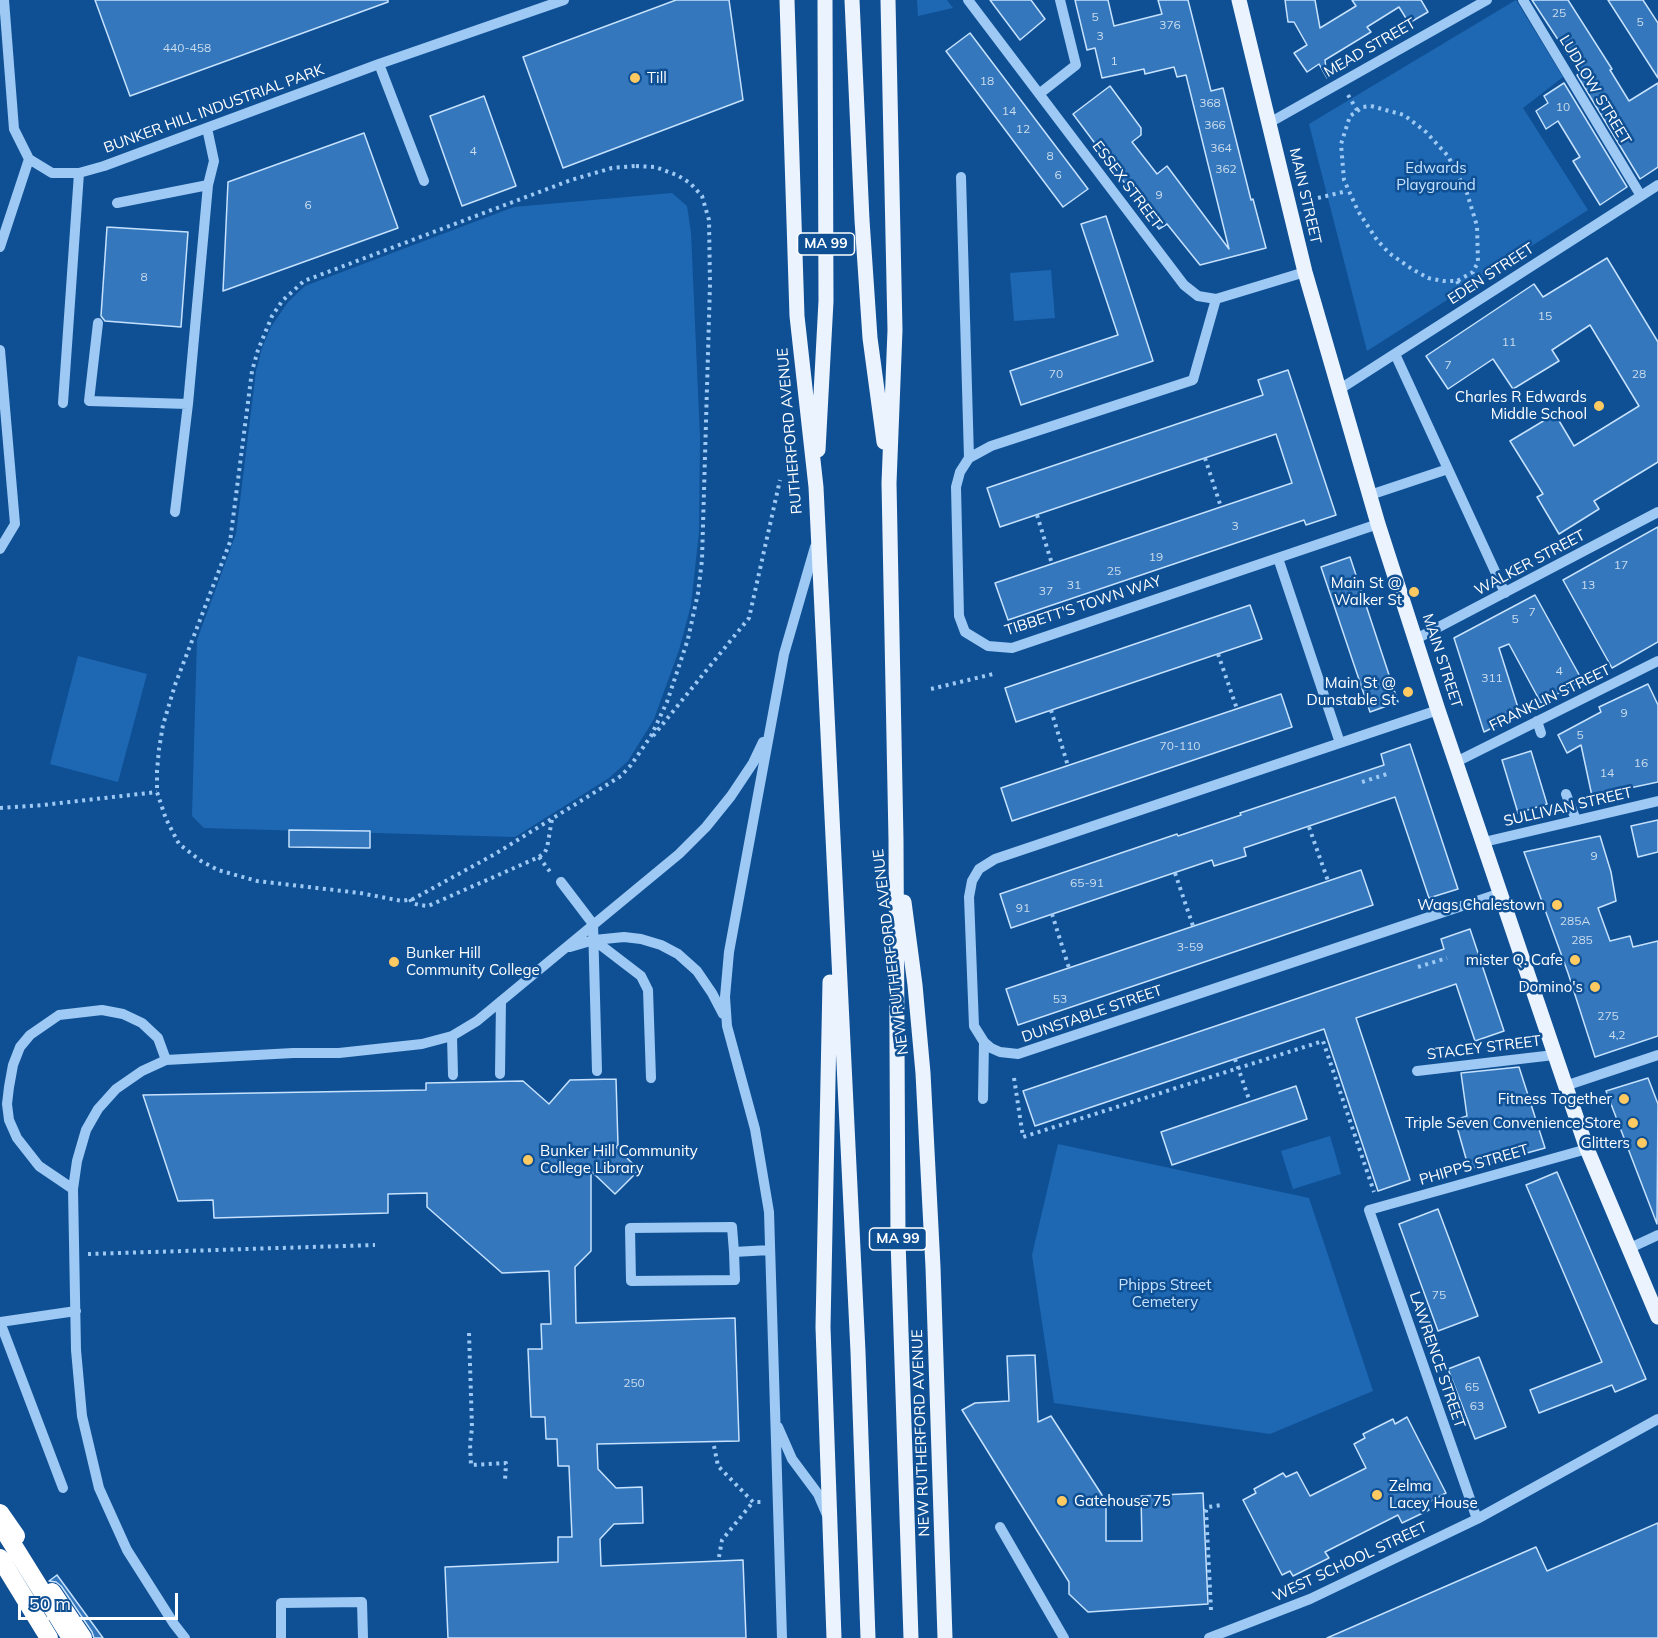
<!DOCTYPE html>
<html>
<head>
<meta charset="utf-8">
<style>
  body { margin:0 }
  #map { position:relative; width:1658px; height:1638px; overflow:hidden; background:#0f5095; font-family:Mulish,sans-serif }
  canvas { display:block }
  .scale { position:absolute; left:18px; top:1593px; width:160px; height:27px; box-sizing:border-box; border:3px solid #fff; border-top:0; padding-left:8px; font-size:18px; line-height:21px; white-space:nowrap; color:#fff; -webkit-text-stroke:4px #0f5095; paint-order:stroke }
</style>
</head>
<body>
<div id="map">
<canvas width="1658" height="1638"></canvas>
<div class="scale">50 m</div>
</div>
<script>
const c = document.querySelector('canvas').getContext('2d');
c.lineJoin = 'round';
function fill(path, color) { c.fillStyle = color; c.fill(path, 'evenodd'); }
const poly = rows => new Path2D(rows.map(r => 'M' + r).join(''));
function stroke(path, color, width, dash) { c.strokeStyle = color; c.lineWidth = width; c.lineCap = dash ? 'butt' : 'round'; c.setLineDash(dash || []); c.stroke(path); }
function label(font, color, halo, rows, align = 'center') {
  c.font = font + ' Mulish,sans-serif'; c.lineWidth = 5; c.setLineDash([]); c.textBaseline = 'middle'; c.strokeStyle = halo; c.fillStyle = color; for (const [text, x, y, turn = 0] of rows) {
    c.save(); c.translate(x, y); c.rotate((+turn || 0) * Math.PI / 180); c.textAlign = isNaN(turn) ? turn : align; if (halo) c.strokeText(text, 0, 0); c.fillText(text, 0, 0); c.restore();
  }
}
fill(poly([
  [917,0,947,0,953,8,918,16],
  [1516,0,1563,77,1523,108,1588,210,1367,351,1309,124],
  [672,193,687,206,691,233,700,438,699,532,691,605,679,650,654,719,628,761,609,778,515,837,204,828,192,816,197,640,236,534,256,371,262,348,271,327,288,302,305,286,514,207],
  [1051,270,1055,318,1014,321,1010,273],
  [78,656,147,674,118,782,50,764],
  [1330,1136,1341,1174,1293,1189,1281,1151],
  [1058,1144,1309,1198,1373,1391,1270,1434,1054,1403,1032,1255]
]), '#1e68b3');
const building = poly([
  [95,0,388,0,388,2,130,96,95,0],
  [676,0,729,0,743,100,563,168,523,57,676,0],
  [990,0,1031,0,1045,19,1020,40,990,0],
  [1075,0,1108,0,1114,26,1162,14,1158,0,1188,0,1211,91,1223,88,1251,200,1253,199,1266,248,1200,265,1167,224,1159,229,1073,114,1110,86,1141,128,1141,135,1132,142,1157,174,1167,166,1229,249,1186,75,1177,77,1174,67,1145,74,1144,69,1102,78,1095,48,1087,50,1075,0],
  [1285,0,1315,0,1320,28,1356,6,1352,0,1421,0,1428,12,1409,23,1399,7,1367,27,1371,32,1325,60,1327,78,1319,64,1307,72,1294,53,1307,45,1294,22,1288,22,1285,0],
  [1532,0,1568,0,1612,69,1610,70,1629,101,1658,83,1658,167,1640,179,1577,75,1580,73,1532,0],
  [1608,0,1643,0,1658,23,1658,78,1608,0],
  [970,33,1088,189,1063,207,946,51,970,33],
  [1564,83,1627,187,1600,205,1573,161,1580,157,1558,121,1546,129,1536,111,1548,103,1544,96,1564,83],
  [484,96,516,186,462,206,430,116,484,96],
  [364,133,398,228,223,291,228,182,364,133],
  [1106,216,1153,361,1021,405,1010,371,1118,335,1081,224,1106,216],
  [107,227,188,232,181,327,105,321,101,316,107,227],
  [1607,258,1658,342,1658,462,1594,501,1599,509,1559,534,1537,497,1543,494,1510,441,1555,414,1574,446,1639,406,1590,325,1552,350,1559,361,1513,389,1493,359,1448,389,1426,356,1534,284,1543,297,1607,258],
  [1288,370,1336,515,1306,525,1304,520,1008,620,995,583,1292,483,1276,434,1000,527,987,488,1263,395,1258,380,1288,370],
  [1658,527,1658,642,1612,668,1563,580,1658,527],
  [1350,557,1398,702,1370,712,1321,567,1350,557],
  [1535,595,1582,680,1541,703,1509,644,1499,648,1520,714,1484,732,1454,638,1535,595],
  [1250,605,1262,639,1016,722,1005,688,1250,605],
  [1648,684,1658,705,1658,782,1592,796,1581,745,1567,753,1558,735,1601,712,1599,707,1648,684],
  [1281,694,1292,727,1012,821,1001,788,1281,694],
  [1410,744,1458,889,1429,898,1395,797,1244,848,1246,856,1214,866,1212,860,1011,928,1000,894,1177,834,1178,836,1241,815,1240,813,1384,765,1381,754,1410,744],
  [1531,751,1547,804,1518,813,1502,760,1531,751],
  [1658,820,1658,852,1638,857,1631,826,1658,820],
  [289,830,370,831,370,848,289,847,289,830],
  [1600,836,1611,872,1616,901,1598,908,1610,941,1630,936,1633,947,1658,941,1658,1036,1595,1057,1568,973,1524,852,1600,836],
  [1361,870,1373,905,1018,1025,1006,989,1361,870],
  [1470,929,1504,1031,1475,1041,1456,984,1356,1018,1410,1180,1378,1191,1324,1029,1035,1126,1023,1091,1444,949,1441,939,1470,929],
  [1519,1067,1545,1148,1469,1169,1455,1120,1467,1116,1461,1073,1519,1067],
  [1648,1078,1658,1104,1657,1224,1606,1091,1648,1078],
  [616,1079,618,1145,616,1147,639,1170,615,1194,591,1171,591,1251,575,1267,576,1323,735,1318,739,1441,597,1444,598,1469,616,1488,642,1487,643,1523,614,1524,600,1539,601,1566,743,1560,746,1638,448,1638,445,1567,558,1562,558,1537,572,1537,569,1466,558,1466,557,1439,546,1439,545,1417,531,1417,528,1349,542,1349,541,1324,551,1324,549,1271,502,1273,427,1207,427,1193,388,1194,388,1213,214,1218,213,1200,178,1201,143,1095,426,1090,426,1083,523,1081,549,1104,570,1080,616,1079],
  [1296,1086,1307,1119,1172,1165,1161,1132,1296,1086],
  [1557,1172,1646,1379,1615,1392,1612,1385,1539,1413,1530,1390,1602,1362,1526,1185,1557,1172],
  [1438,1209,1478,1316,1438,1331,1399,1224,1438,1209],
  [1035,1355,1038,1422,1051,1416,1102,1495,1106,1507,1106,1541,1142,1541,1141,1496,1203,1493,1208,1604,1088,1612,1069,1594,1069,1582,962,1410,975,1403,1009,1401,1007,1356,1035,1355],
  [1479,1357,1506,1427,1475,1439,1448,1369,1479,1357],
  [1407,1417,1446,1493,1425,1504,1429,1510,1402,1523,1398,1515,1325,1552,1329,1558,1293,1576,1290,1571,1282,1575,1243,1500,1256,1493,1254,1489,1283,1473,1286,1477,1297,1472,1310,1496,1366,1468,1354,1444,1365,1438,1363,1434,1393,1419,1395,1424,1407,1417],
  [1658,1523,1658,1638,1327,1638,1536,1547,1547,1571,1658,1523],
  [57,1575,103,1638,94,1638,92,1632,61,1586,56,1582,49,1581,57,1575]
]);
fill(building, '#3477bc');
stroke(building, '#c6e2fe', 1.5);
stroke(poly([
  [1348,95,1357,110],
  [1371,106,1404,115,1426,132,1448,156,1467,193,1477,226,1478,262,1473,272,1457,281,1443,281,1428,278,1412,269,1389,253,1377,240,1358,211,1344,180,1341,144,1350,116,1363,107,1371,106],
  [636,166,655,167,677,175,690,183,702,196,709,220,710,284,702,560,698,593,688,639,667,702,651,736,631,765,621,776,495,854,413,899,402,901,360,893,257,881,218,870,201,861,179,844,166,819,157,792,157,771,159,749,163,725,175,685,230,542,252,371,258,350,272,316,283,300,304,281,571,180,612,168,636,166],
  [1318,198,1347,191],
  [1457,281,1463,293],
  [1205,458,1221,507],
  [1037,515,1052,564],
  [1218,654,1237,709],
  [931,689,993,674],
  [1051,710,1068,766],
  [653,736,749,618,780,480],
  [1362,782,1387,774],
  [0,808,43,805,157,792],
  [1309,827,1328,881],
  [539,857,551,873],
  [1175,873,1193,926],
  [410,899,412,903,419,905,428,906,539,857,545,852,547,848,552,819],
  [1052,914,1069,968],
  [1418,967,1447,958],
  [1014,1078,1023,1137,1323,1041,1374,1192],
  [88,1254,375,1245],
  [469,1333,472,1428,470,1444,471,1465,506,1463,505,1481],
  [714,1446,718,1466,753,1502,763,1502],
  [719,1557,722,1540,753,1502],
  [1211,1610,1206,1510,1208,1507,1222,1505]
]), '#9dc9f4', 4, [3, 4.5]);
stroke(poly([
  [4,0,14,129,29,159,52,173,79,173,104,166,379,64,564,0],
  [968,0,1184,285,1198,296,1216,299,1305,272],
  [1523,0,1641,196],
  [379,64,424,181],
  [1039,94,1076,65,1060,0],
  [1269,123,1487,0],
  [961,177,969,458],
  [117,203,208,185],
  [0,247,29,159],
  [1216,299,1193,380,991,446,969,458,960,472,956,487,959,616,965,632,988,646,1012,648,1378,524],
  [98,323,89,401,188,404,208,185,214,161,207,128],
  [0,350,15,524,0,549],
  [1395,354,1505,593],
  [1340,389,1658,185],
  [63,403,79,173],
  [1370,495,1448,469],
  [175,512,188,404],
  [1278,558,1340,743],
  [1416,639,1658,512],
  [1438,710,995,859,979,869,972,881,969,897,974,1026,984,1042,991,1048,1000,1052,1018,1054,1501,893],
  [1537,721,1541,733],
  [1456,762,1658,661],
  [1566,794,1576,820],
  [1484,842,1658,801],
  [561,882,593,924,597,1071],
  [594,940,641,976,648,990,651,1078],
  [570,947,594,940,624,937,641,939,661,945,678,954,697,971,712,993,723,1014],
  [1417,1071,1554,1055],
  [500,1074,501,1001],
  [453,1075,452,1036,477,1021,679,854,706,827,731,796,753,763,763,742],
  [1565,1086,1658,1055],
  [983,1099,984,1042],
  [73,1189,39,1166,17,1138,9,1120,7,1104,9,1087,13,1065,20,1047,30,1035,59,1015,102,1010,123,1014,142,1023,158,1038,166,1060],
  [1630,1248,1658,1235],
  [734,1252,735,1280,631,1281,630,1228,732,1227,734,1252,770,1250],
  [0,1322,63,1488],
  [0,1322,76,1311],
  [778,1427,792,1459,818,1494,827,1515],
  [1477,1519,1369,1210,1587,1149],
  [1000,1527,1064,1638],
  [185,1638,174,1624,127,1550,99,1488,82,1416,76,1350,73,1189,77,1161,86,1130,98,1109,116,1089,142,1071,166,1060,293,1053,339,1053,422,1044,452,1036],
  [281,1638,281,1603,362,1602,363,1638],
  [782,1638,769,1212,755,1129,727,1026,725,997,729,952,784,654,815,547],
  [1209,1638,1310,1599,1477,1519,1658,1419]
]), '#9dc9f4', 10);
stroke(poly([
  [787,0,797,316,816,487,858,1352,868,1638],
  [852,0,862,220,870,338,884,442],
  [888,0,895,330,889,483,896,840,898,1240,911,1638],
  [1239,0,1305,272,1378,524,1438,710,1587,1149,1658,1317],
  [818,450,826,301,825,0],
  [904,902,915,985,923,1073,933,1267,945,1638],
  [830,982,823,1327,834,1638]
]), '#ebf3ff', 15);
stroke(poly([
  [0,1513,16,1536],
  [52,1592,83,1638]
]), '#fff', 18);
stroke(poly([
  [0,1529,81,1638],
  [0,1568,52,1638]
]), '#fff', 4.5, [10, 4.5]);
stroke(poly([
  [1235,1059,1250,1102]
]), '#9dc9f4', 4, [3, 4.5]);
stroke(poly([
  [0,1524,71,1638],
  [0,1558,49,1638]
]), '#fff', 18);
for (const [x, y, r, color] of [
  [635,78,6,"#ffca61"],
  [1599,406,6,"#ffca61"],
  [1414,592,6,"#ffca61"],
  [1408,692,6,"#ffca61"],
  [1557,905,6,"#ffca61"],
  [1575,960,6,"#ffca61"],
  [394,962,6,"#ffca61"],
  [1595,987,6,"#ffca61"],
  [1624,1099,6,"#ffca61"],
  [1633,1123,6,"#ffca61"],
  [1642,1143,6,"#ffca61"],
  [528,1160,6,"#ffca61"],
  [1377,1495,6,"#ffca61"],
  [1062,1501,6,"#ffca61"]
]) { const dot = new Path2D(); dot.arc(x, y, r, 0, 2 * Math.PI); c.fillStyle = color; c.fill(dot); stroke(dot, '#0f5095', 2); }
label('12px', '#cde', null, [
  ["25",1559,13],
  ["5",1095,17],
  ["5",1640,22],
  ["376",1170,25],
  ["3",1100,36],
  ["440-458",187,48],
  ["1",1114,61],
  ["18",987,81],
  ["368",1210,103],
  ["10",1563,107],
  ["14",1009,111],
  ["366",1215,125],
  ["12",1023,129],
  ["364",1221,148],
  ["4",473,151],
  ["8",1050,156],
  ["362",1226,169],
  ["6",1058,175],
  ["9",1159,195],
  ["6",308,205],
  ["8",144,277],
  ["15",1545,316],
  ["11",1509,342],
  ["7",1448,365],
  ["70",1056,374],
  ["28",1639,374],
  ["3",1235,526],
  ["19",1156,557],
  ["17",1621,565],
  ["25",1114,571],
  ["31",1074,585],
  ["13",1588,585],
  ["37",1046,591],
  ["7",1532,612],
  ["5",1515,619],
  ["4",1559,671],
  ["311",1492,678],
  ["9",1624,713],
  ["5",1580,735],
  ["70-110",1180,746],
  ["16",1641,763],
  ["14",1607,773],
  ["9",1594,856],
  ["65-91",1087,883],
  ["91",1023,908],
  ["285A",1575,921],
  ["285",1582,940],
  ["3-59",1190,947],
  ["53",1060,999],
  ["275",1608,1016],
  ["4,2",1617,1035],
  ["75",1439,1295],
  ["250",634,1383],
  ["65",1472,1387],
  ["63",1477,1406]
]);
for (const [x, y, w] of [
  [826,244,57],
  [898,1239,57]
]) { const box = new Path2D(); box.roundRect(x - w / 2, y - 11, w, 22, 4.5); c.fillStyle = '#0f5095'; c.fill(box); stroke(box, '#fff', 1.5); }
label('bold 14px', '#fff', null, [
  ["MA 99",826,244],
  ["MA 99",898,1239]
]);
label('15px', '#fff', '#0f5095', [
  ["MEAD STREET",1370,48,-30],
  ["LUDLOW STREET",1595,90,59],
  ["BUNKER HILL INDUSTRIAL PARK",214,109,-20],
  ["ESSEX STREET",1127,185,53],
  ["MAIN STREET",1305,196,77],
  ["EDEN STREET",1491,274,-33],
  ["RUTHERFORD AVENUE",790,431,-95],
  ["WALKER STREET",1530,563,-28],
  ["TIBBETT'S TOWN WAY",1083,606,-18],
  ["MAIN STREET",1442,661,72],
  ["FRANKLIN STREET",1550,698,-26],
  ["SULLIVAN STREET",1568,807,-13],
  ["NEW RUTHERFORD AVENUE",891,952,-97],
  ["DUNSTABLE STREET",1092,1014,-19],
  ["STACEY STREET",1484,1048,-7],
  ["PHIPPS STREET",1474,1165,-16],
  ["LAWRENCE STREET",1437,1360,71],
  ["NEW RUTHERFORD AVENUE",921,1433,-92],
  ["WEST SCHOOL STREET",1350,1562,-25]
]);
label('15px', '#fff', '#0f5095', [
  ["Till",647,78,"left"],
  ["Charles R Edwards",1587,397],
  ["Middle School",1587,414],
  ["Main St @",1402,583],
  ["Walker St",1402,600],
  ["Main St @",1396,683],
  ["Dunstable St",1396,700],
  ["Wags Chalestown",1545,905],
  ["Bunker Hill",406,953,"left"],
  ["Community College",406,970,"left"],
  ["mister Q. Cafe",1563,960],
  ["Domino's",1583,987],
  ["Fitness Together",1612,1099],
  ["Triple Seven Convenience Store",1621,1123],
  ["Glitters",1630,1143],
  ["Bunker Hill Community",540,1151,"left"],
  ["College Library",540,1168,"left"],
  ["Zelma",1389,1486,"left"],
  ["Lacey House",1389,1503,"left"],
  ["Gatehouse 75",1074,1501,"left"]
], 'right');
label('15px', '#c6e2fe', '#0f5095', [
  ["Edwards",1436,168],
  ["Playground",1436,185],
  ["Phipps Street",1165,1285],
  ["Cemetery",1165,1302]
]);
</script>
</body>
</html>
